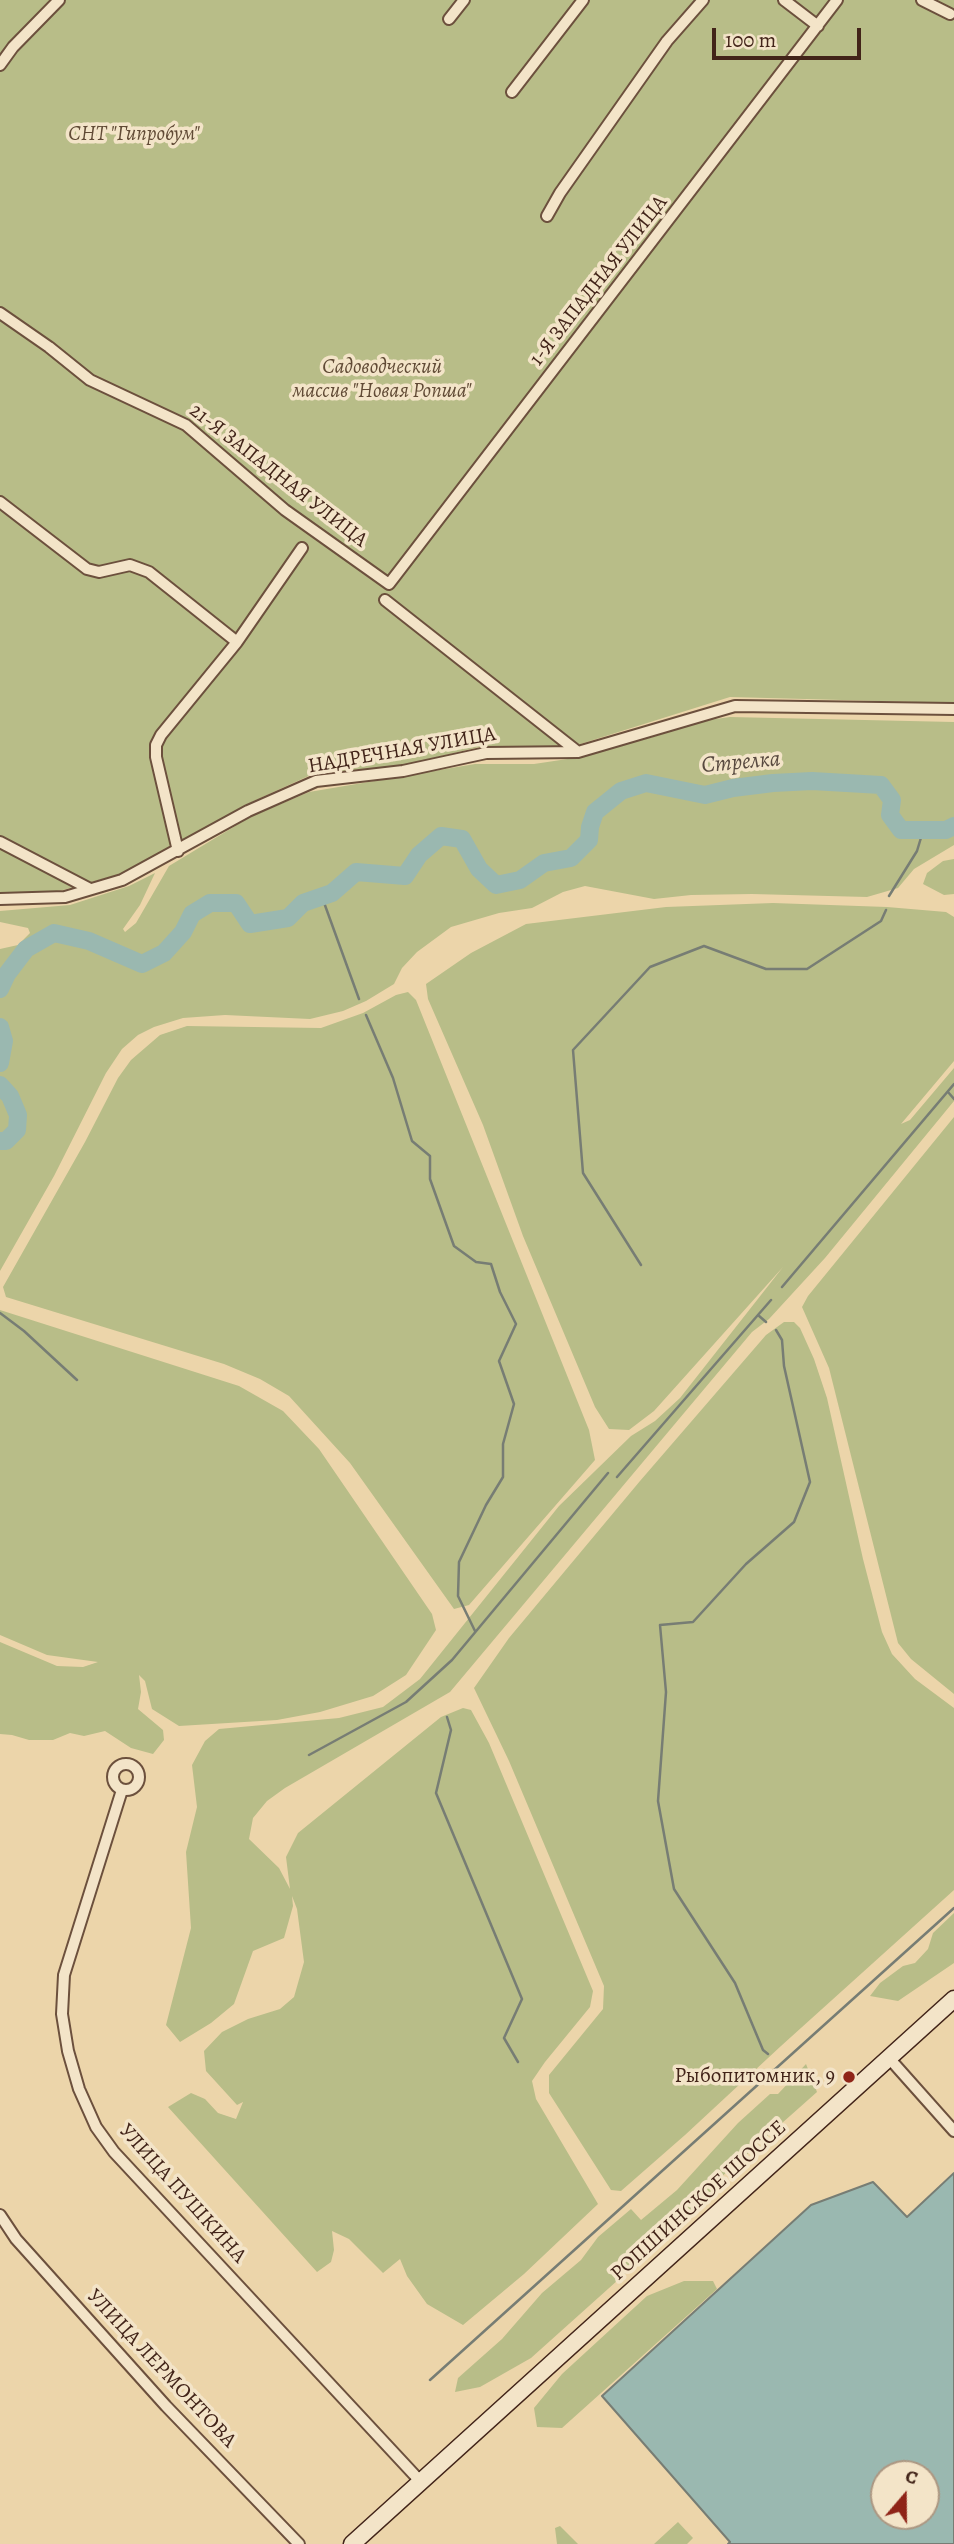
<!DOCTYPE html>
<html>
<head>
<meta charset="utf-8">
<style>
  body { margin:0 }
  #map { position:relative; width:954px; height:2544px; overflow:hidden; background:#ecd5aa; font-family:Alegreya,serif }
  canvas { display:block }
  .north { position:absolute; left:870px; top:2460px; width:70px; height:70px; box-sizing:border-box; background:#f3e4c8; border:2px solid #ac9782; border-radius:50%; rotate:20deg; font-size:19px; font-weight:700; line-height:28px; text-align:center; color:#422419 }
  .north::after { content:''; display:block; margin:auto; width:24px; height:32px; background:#8f2418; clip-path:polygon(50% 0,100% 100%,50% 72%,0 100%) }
  .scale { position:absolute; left:712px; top:28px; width:149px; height:32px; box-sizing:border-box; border:4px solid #422419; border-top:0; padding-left:9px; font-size:21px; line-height:24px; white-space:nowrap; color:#422419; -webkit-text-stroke:5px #f3e4c8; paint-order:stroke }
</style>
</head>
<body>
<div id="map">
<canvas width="954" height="2544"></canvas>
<div class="north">С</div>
<div class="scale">100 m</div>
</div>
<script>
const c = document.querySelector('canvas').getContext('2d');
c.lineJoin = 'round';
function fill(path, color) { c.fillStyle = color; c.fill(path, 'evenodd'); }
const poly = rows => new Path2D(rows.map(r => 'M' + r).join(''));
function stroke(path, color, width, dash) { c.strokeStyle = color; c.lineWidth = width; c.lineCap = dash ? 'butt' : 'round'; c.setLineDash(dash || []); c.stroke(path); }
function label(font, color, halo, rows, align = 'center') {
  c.font = font + ' Alegreya,serif'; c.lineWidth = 7; c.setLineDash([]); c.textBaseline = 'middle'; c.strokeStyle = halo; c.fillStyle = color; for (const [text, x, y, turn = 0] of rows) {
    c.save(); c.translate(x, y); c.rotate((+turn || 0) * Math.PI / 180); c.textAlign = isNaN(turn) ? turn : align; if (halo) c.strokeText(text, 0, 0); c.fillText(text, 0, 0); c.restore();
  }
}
fill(poly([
  [0,0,954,0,954,703,730,697,574,746,484,746,403,765,313,774,245,805,160,855,120,874,63,890,0,899],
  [730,717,954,722,954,845,914,869,898,888,867,897,752,894,691,895,654,899,585,886,563,892,532,908,499,913,451,927,417,952,402,968,394,984,366,1001,343,1011,310,1019,225,1015,183,1018,154,1027,138,1035,122,1049,106,1073,54,1176,0,1271,0,949,18,945,30,933,28,928,0,922,0,911,70,905,129,886,155,873,140,905,123,929,125,932,136,923,169,866,250,817,309,792,475,764,534,764,574,758,653,737,701,721],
  [954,859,954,894,944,895,923,884,927,873,943,861],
  [773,903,887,907,946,912,954,917,954,1061,901,1124,910,1120,954,1068,954,1101,825,1258,769,1319,752,1332,450,1692,285,1788,267,1801,253,1818,249,1839,279,1868,290,1889,286,1857,298,1833,441,1717,463,1708,471,1710,489,1743,593,1991,590,2007,545,2062,532,2081,536,2099,598,2204,524,2274,463,2325,427,2304,407,2276,400,2259,383,2273,349,2239,332,2231,334,2250,331,2262,317,2272,168,2107,191,2093,205,2099,218,2113,236,2119,243,2102,237,2105,206,2071,204,2051,222,2032,248,2019,280,2009,294,1997,304,1962,297,1909,292,1896,293,1906,284,1938,253,1951,234,2004,211,2023,180,2042,166,2025,191,1928,186,1852,197,1807,192,1765,205,1741,219,1729,339,1718,383,1707,420,1679,559,1506,631,1436,655,1421,680,1398,783,1267,654,1411,629,1430,609,1429,595,1407,523,1236,483,1125,428,999,426,984,471,953,526,924,666,907],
  [408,992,416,1000,589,1430,595,1460,469,1605,454,1609,350,1463,289,1396,260,1379,224,1364,6,1297,3,1287,85,1142,118,1078,131,1060,160,1035,187,1026,321,1028,363,1013,396,995],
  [954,1117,954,1694,911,1659,898,1643,829,1368,802,1307,808,1296],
  [0,1310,239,1386,283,1411,319,1449,432,1614,436,1630,406,1675,373,1696,320,1712,277,1720,179,1726,152,1709,145,1681,139,1675,141,1692,138,1709,163,1730,164,1740,153,1754,131,1748,105,1731,84,1736,70,1733,53,1740,29,1740,12,1735,0,1734,0,1642,57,1666,83,1667,98,1662,47,1655,0,1635],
  [784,1322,794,1322,800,1328,814,1359,827,1398,863,1559,882,1632,892,1654,915,1679,954,1708,954,1890,781,2046,685,2135,621,2191,611,2190,549,2093,549,2075,603,2009,604,1986,509,1761,474,1688,509,1638,640,1481,766,1335],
  [954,1913,954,1963,898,2001,870,1996,880,1983,903,1966,915,1963,928,1949,933,1933],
  [806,2064,817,2092,719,2179,705,2202,531,2358,480,2387,455,2392,458,2378,502,2339,542,2293,581,2260,598,2237,631,2209,641,2220,677,2190,738,2123,770,2094,778,2094],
  [684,2281,713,2281,717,2289,562,2428,537,2427,534,2408,562,2374,647,2296],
  [678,2522,693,2538,687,2544,654,2544],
  [560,2526,578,2544,557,2544,555,2528]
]), '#b8bd88');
const water = poly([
  [954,2173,954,2544,728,2544,730,2542,602,2396,811,2205,873,2182,907,2217,954,2173],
  [884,2474,926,2474,926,2516,884,2516,884,2474]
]);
fill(water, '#9ab8b0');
stroke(water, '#777d74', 2);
stroke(poly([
  [889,896,917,851,923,831],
  [322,897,359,999],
  [366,1015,393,1078,412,1141,430,1156,430,1179,454,1246,476,1262,491,1264,500,1292,516,1324,499,1361,514,1404,503,1444,503,1477,486,1505,459,1562,458,1596,475,1631],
  [948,1092,954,1099],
  [641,1265,583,1173,573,1050,650,967,704,946,766,969,807,969,881,921,886,910],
  [782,1287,954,1084],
  [0,1313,24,1331,77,1380],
  [758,1315,766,1322],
  [617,1477,771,1300],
  [447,1717,451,1730,436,1793,522,1999,504,2038,518,2062],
  [309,1755,406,1702,452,1660,608,1473],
  [768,2054,763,2050,735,1983,674,1889,658,1801,666,1692,660,1625,693,1622,746,1564,794,1522,810,1482,784,1366,782,1340,776,1330],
  [430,2380,954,1908]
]), '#777d74', 2.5);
stroke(poly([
  [0,989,7,974,26,949,54,933,89,941,142,964,164,953,183,932,192,914,210,903,236,903,250,924,288,918,303,903,332,893,356,872,405,876,419,855,441,836,462,839,479,869,496,885,520,880,544,863,571,858,589,840,590,827,595,812,621,791,646,783,705,795,733,788,773,783,812,781,881,785,892,800,890,815,901,830,946,830,954,826],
  [0,1027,4,1041,0,1063],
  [0,1085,10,1096,18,1115,17,1130,6,1141,0,1141]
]), '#9ab8b0', 18);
const minor = poly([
  [784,0,818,26],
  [922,0,950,14],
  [449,19,464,0],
  [0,65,13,47,59,0],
  [512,92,583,0],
  [547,216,560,193,667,41,703,0],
  [0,313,49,347,90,380,186,425,285,510,389,584,837,0],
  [0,502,87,569,99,572,130,565,149,572,237,642,161,735,156,745,156,757,178,851],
  [385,600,578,752],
  [237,642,302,548],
  [0,842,90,889],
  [0,899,65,897,122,880,248,811,316,781,403,771,486,753,578,752,735,706,954,709],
  '113 1777a13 13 0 1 1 26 0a13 13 0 1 1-26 0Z',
  [122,1790,64,1975,62,2014,68,2051,79,2089,96,2127,114,2152,421,2482],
  [889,2058,954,2131],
  [0,2215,16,2239,166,2406,299,2544]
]);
const secondary = poly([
  [352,2544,954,1999]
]);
stroke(minor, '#6c503d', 14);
stroke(secondary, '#422419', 19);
stroke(minor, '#f3e4c8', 10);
stroke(secondary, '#f3e4c8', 16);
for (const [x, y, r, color] of [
  [849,2077,7,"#8f2418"]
]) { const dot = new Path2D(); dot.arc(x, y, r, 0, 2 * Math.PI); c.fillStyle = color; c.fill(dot); stroke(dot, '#f3e4c8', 2.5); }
label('italic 21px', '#604a35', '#f3e4c8', [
  ["СНТ \"Гипробум\"",134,135],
  ["Садоводческий",382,368],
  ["массив \"Новая Ропша\"",382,392]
]);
label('21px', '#422419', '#f3e4c8', [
  ["1-Я ЗАПАДНАЯ УЛИЦА",599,281,-52],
  ["21-Я ЗАПАДНАЯ УЛИЦА",278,476,38],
  ["НАДРЕЧНАЯ УЛИЦА",402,751,-10],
  ["УЛИЦА ПУШКИНА",182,2194,48],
  ["РОПШИНСКОЕ ШОССЕ",699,2201,-42],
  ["УЛИЦА ЛЕРМОНТОВА",161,2369,47]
]);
label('21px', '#422419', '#f3e4c8', [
  ["Рыбопитомник, 9",835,2077]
], 'right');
label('italic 23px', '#58493f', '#f3e4c8', [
  ["Стрелка",741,763,-5]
]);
</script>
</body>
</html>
